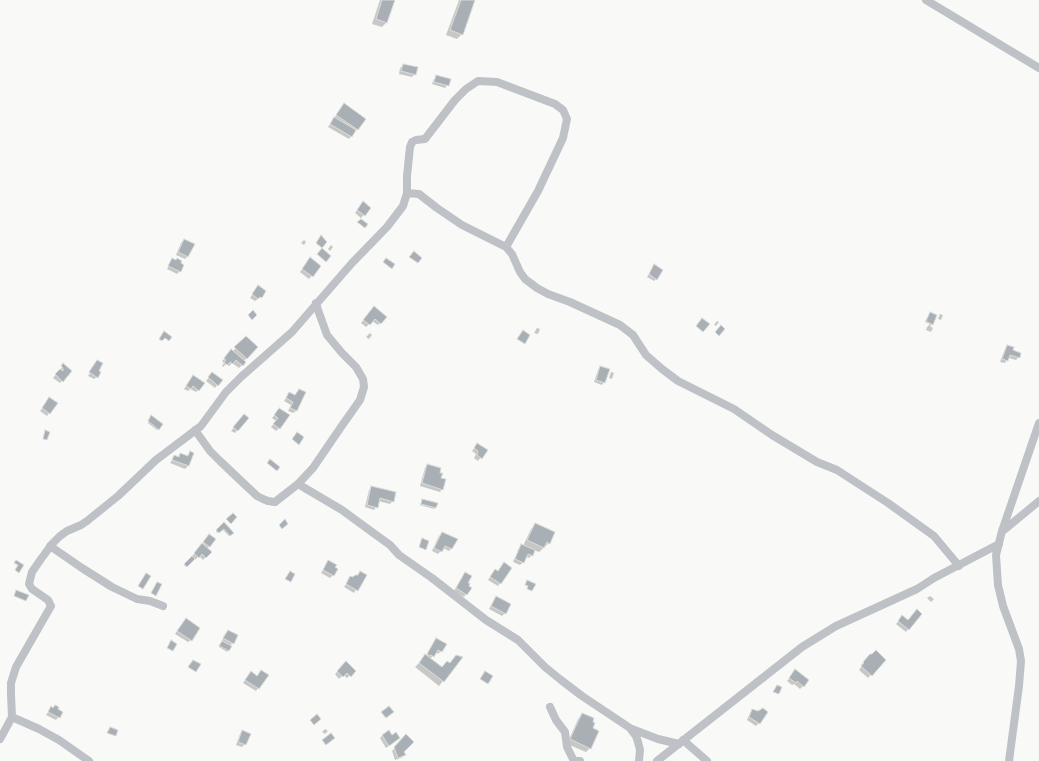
<!DOCTYPE html>
<html>
<head>
<meta charset="utf-8">
<style>
  body { margin:0 }
  canvas { display:block; background:#f9f9f7 }
</style>
</head>
<body>
<canvas width="1039" height="761"></canvas>
<script>
const c = document.querySelector('canvas').getContext('2d');
c.lineJoin = 'round';
function fill(path, color) { c.fillStyle = color; c.fill(path, 'evenodd'); }
const poly = rows => new Path2D(rows.map(r => 'M' + r).join(''));
function stroke(path, color, width, dash) { c.strokeStyle = color; c.lineWidth = width; c.lineCap = dash ? 'butt' : 'round'; c.setLineDash(dash || []); c.stroke(path); }
fill(poly([
  [380,0,394,0,386,23,382,27,372,24],
  [459,0,474,0,462,34,457,39,446,35],
  [403,65,415,74,412,77,399,74,400,68],
  [437,76,447,85,445,88,432,84,434,79],
  [342,107,364,119,349,139,328,127],
  [360,206,369,208,361,218,355,213],
  [184,240,187,257,185,259,176,255,181,243],
  [304,240,306,242,304,245,301,243],
  [331,245,333,247,330,251,328,249],
  [308,262,320,266,309,279,300,272],
  [170,263,180,271,177,274,167,269],
  [652,269,656,279,654,281,647,277],
  [255,290,261,297,255,301,250,298],
  [371,311,380,323,378,325,372,321,366,327,361,323],
  [929,314,932,324,930,326,933,328,931,332,926,330,927,327,930,324,925,322],
  [940,314,943,315,941,320,938,319],
  [717,321,719,322,716,326,714,325],
  [537,328,540,329,538,334,534,333],
  [370,333,372,335,369,339,366,337],
  [246,337,256,348,244,361,245,362,239,368,232,363,229,366,226,364,223,367,222,366,224,363,222,361,229,354,232,352],
  [1008,346,1011,351,1020,354,1018,358,1016,360,1008,358,1005,363,1000,362,1005,349],
  [95,364,97,377,94,379,88,376],
  [64,365,71,371,60,383,53,378],
  [600,367,604,382,602,385,594,382,598,370],
  [611,372,614,373,612,379,609,378],
  [210,376,217,385,215,388,206,381],
  [191,379,198,390,196,392,190,389,188,391,184,389],
  [299,390,305,393,296,411,293,413,288,411,291,405,284,401,289,393,295,396],
  [47,402,49,413,47,416,40,411],
  [279,410,279,428,276,431,271,427,276,421,272,418],
  [150,417,161,425,157,430,148,423],
  [241,419,247,419,235,433,231,431],
  [475,447,486,450,478,461,474,458,476,454,472,451],
  [190,452,192,453,188,466,185,469,170,463,175,456,177,457,180,454,186,457],
  [427,465,439,473,442,489,440,492,420,486,425,468],
  [372,487,393,501,390,504,378,501,376,507,374,510,365,507,369,490],
  [422,500,435,508,434,509,420,505],
  [224,524,232,533,229,536,222,529,217,533,216,531],
  [536,524,549,543,539,552,534,550,532,555,529,558,525,556,523,562,520,565,513,562,519,548,522,545,523,546,531,529],
  [442,533,451,549,449,551,443,548,438,554,432,551,439,536],
  [209,536,214,540,207,549,210,552,203,560,199,556,195,560,194,558,186,567,184,565,203,544],
  [328,562,333,575,330,578,321,573],
  [510,568,498,586,488,580,492,574],
  [465,573,466,594,464,597,454,591],
  [365,575,354,593,344,587,351,577,353,578],
  [930,596,934,599,931,602,927,598],
  [496,597,505,613,502,616,489,609],
  [902,617,907,622,908,629,906,632,896,624],
  [183,622,191,640,188,642,175,634],
  [228,631,233,643,229,646,227,652,219,647,223,642,222,641,225,634],
  [436,640,441,651,438,654,436,652,430,659,442,668,449,664,456,656,443,681,439,686,415,667,426,656],
  [867,658,884,660,868,678,859,670,862,666,861,665],
  [346,663,354,671,347,678,343,675,339,679,335,674],
  [793,674,803,686,800,689,794,684,792,685,787,681],
  [248,676,258,688,256,691,243,683],
  [51,708,62,712,56,720,46,715],
  [752,711,759,723,756,726,747,720,750,713],
  [582,714,590,748,586,752,567,744,578,719],
  [325,729,328,731,325,734,322,732],
  [243,732,245,744,242,747,236,745,240,734],
  [382,736,392,736,396,741,386,748,380,738],
  [406,736,403,751,404,755,401,758,395,760,392,751]
]), '#0003');
const building = poly([
  [382,0,395,0,387,23,376,19,382,0],
  [461,0,475,0,463,35,450,30,461,0],
  [403,64,418,67,416,75,401,71,403,64],
  [436,75,451,79,449,86,434,82,436,75],
  [344,103,366,119,358,130,336,115,344,103],
  [334,117,356,130,352,137,330,124,334,117],
  [363,201,371,208,365,216,357,210,363,201],
  [361,219,368,224,365,228,357,222,361,219],
  [321,235,327,242,322,248,316,243,321,235],
  [184,239,195,244,188,257,178,252,184,239],
  [322,248,331,256,326,262,317,254,322,248],
  [414,251,422,258,418,263,409,257,414,251],
  [310,257,321,266,313,277,302,269,310,257],
  [172,258,176,260,177,258,182,261,181,263,184,265,181,272,168,266,172,258],
  [386,258,395,264,392,269,383,262,386,258],
  [654,264,663,270,657,280,649,274,654,264],
  [258,285,266,291,262,298,260,297,258,299,252,294,258,285],
  [374,306,387,317,381,324,375,319,370,325,363,320,374,306],
  [253,310,257,315,252,320,248,315,253,310],
  [930,312,937,315,933,325,926,321,930,312],
  [702,318,710,324,703,332,696,326,702,318],
  [721,325,725,329,719,336,715,332,721,325],
  [523,330,530,335,525,344,517,339,523,330],
  [164,331,172,337,169,341,165,338,162,341,159,339,164,331],
  [246,336,258,347,247,359,234,347,246,336],
  [1007,345,1014,347,1013,350,1021,353,1020,358,1010,355,1008,361,1002,359,1007,345],
  [231,349,246,362,243,366,236,360,233,364,230,362,227,365,224,362,226,360,224,358,231,349],
  [97,360,103,363,99,371,101,372,98,378,89,372,97,360],
  [63,363,72,371,63,382,55,374,60,369,63,371,63,368,61,366,63,363],
  [600,366,610,369,605,383,596,380,600,366],
  [212,372,223,380,218,386,208,377,212,372],
  [193,375,205,383,199,391,193,386,191,389,186,386,193,375],
  [299,389,306,392,297,411,290,408,293,402,286,398,289,392,295,395,299,389],
  [49,397,58,403,50,414,42,408,49,397],
  [279,408,290,415,280,429,273,424,278,418,274,415,279,408],
  [244,414,249,418,238,431,233,427,244,414],
  [151,415,163,424,159,430,148,421,151,415],
  [45,430,50,432,47,440,43,439,45,430],
  [297,432,304,437,299,445,292,439,297,432],
  [477,443,488,450,482,459,477,455,478,451,474,448,477,443],
  [190,451,194,453,189,466,172,460,174,455,179,457,180,453,188,456,190,451],
  [270,459,280,467,277,471,267,463,270,459],
  [427,464,441,468,440,473,443,473,441,478,446,479,443,490,422,483,427,464],
  [371,486,396,492,394,502,380,498,378,508,367,505,371,486],
  [422,499,438,503,436,508,421,504,422,499],
  [233,513,237,517,231,524,226,519,233,513],
  [285,519,288,524,282,529,279,525,285,519],
  [224,522,234,533,230,536,224,529,219,533,216,530,224,522],
  [535,523,555,532,550,544,547,542,544,548,527,540,535,523],
  [442,532,458,539,452,549,445,546,442,552,434,548,442,532],
  [209,534,216,539,210,547,203,542,209,534],
  [422,538,429,541,426,550,419,547,422,538],
  [202,543,212,552,206,558,202,554,199,558,194,553,202,543],
  [521,544,535,550,533,556,528,554,524,563,515,559,521,544],
  [192,556,195,559,187,567,184,564,192,556],
  [16,560,24,565,19,573,15,570,18,565,14,563,16,560],
  [328,560,337,565,335,567,338,569,334,576,323,570,328,560],
  [504,562,512,568,501,584,490,577,495,569,498,571,504,562],
  [290,571,295,574,291,582,285,579,290,571],
  [360,571,367,575,358,591,346,584,350,576,353,577,355,575,358,575,360,571],
  [465,572,472,576,468,583,470,583,469,586,472,588,467,595,456,588,465,572],
  [146,573,151,576,143,589,138,586,146,573],
  [527,580,536,584,532,591,527,589,528,586,525,585,527,580],
  [157,582,162,584,156,596,151,593,157,582],
  [16,590,29,595,26,601,14,596,16,590],
  [496,596,511,604,506,614,491,606,496,596],
  [917,609,922,614,909,630,898,621,902,615,908,620,917,609],
  [186,618,200,628,192,641,177,631,186,618],
  [228,630,238,635,234,644,223,638,228,630],
  [436,638,447,644,442,652,438,650,434,657,431,655,431,656,427,654,436,638],
  [171,640,177,644,173,651,167,648,171,640],
  [222,641,232,646,229,651,219,646,222,641],
  [876,650,886,660,872,676,861,666,864,663,863,662,870,654,872,654,876,650],
  [425,654,442,667,447,661,450,663,456,655,463,657,444,682,419,663,425,654],
  [193,660,201,664,196,672,188,667,193,660],
  [346,661,356,671,351,677,347,673,343,677,337,671,346,661],
  [795,669,809,680,804,687,797,681,796,683,789,678,795,669],
  [261,670,269,675,259,689,245,680,251,671,257,676,261,670],
  [485,671,493,676,488,684,480,679,485,671],
  [777,685,782,687,779,694,773,692,777,685],
  [55,705,59,707,58,709,63,712,60,718,48,712,51,706,53,708,55,705],
  [389,706,394,712,386,718,381,712,389,706],
  [763,708,768,712,760,724,749,717,752,709,758,711,763,708],
  [582,713,594,718,593,722,595,723,593,728,599,731,591,749,570,739,582,713],
  [317,714,321,719,314,725,310,720,317,714],
  [110,727,118,730,116,736,107,733,110,727],
  [242,730,251,734,246,745,238,742,242,730],
  [389,730,392,735,396,732,400,738,389,746,382,735,389,730],
  [331,733,335,738,326,745,322,740,331,733],
  [406,734,414,742,404,752,406,755,398,758,394,747,406,734]
]);
fill(building, '#a9b0b5');
stroke(building, '#dbdbd9', 1);
stroke(poly([
  [926,0,1039,68],
  [407,193,419,194,437,208,462,225,506,247,512,254,520,272,525,279,537,288,548,294,570,302,620,325,633,335,646,355,662,369,678,381,734,409,772,435,817,462,837,470,888,503,934,536,959,566],
  [195,430,210,451,220,461,257,496,263,499,268,501,275,502,298,484,313,468,341,427,360,400,364,387,363,379,356,367,342,353,327,335,318,310,316,303],
  [298,484,342,510,372,532,390,545,399,555,432,578,486,620,518,640,545,667,561,680,582,696,630,728,636,736,638,742,640,750,639,761],
  [1004,530,1039,501],
  [50,546,82,568,112,587,137,599,150,601,163,606],
  [550,707,556,720,565,732,567,747,574,761,580,761],
  [12,717,39,729,59,740,89,761],
  [632,729,658,739,679,744],
  [0,739,12,717,11,695,11,683,16,667,51,606,48,600,32,589,29,584,32,572,41,559,52,544,60,536,67,531,81,525,87,521,118,496,156,460,201,426,226,392,241,377,292,332,352,263,387,227,403,206,407,193,407,176,410,147,412,142,416,140,425,139,455,100,466,89,478,81,497,82,555,104,563,110,567,119,563,138,538,191,506,247],
  [683,740,707,761],
  [657,761,802,647,836,626,917,589,934,578,999,544],
  [1009,761,1019,686,1021,661,1019,649,1003,606,998,585,996,555,1002,531,1039,423]
]), '#bec2c6', 8);
</script>
</body>
</html>
